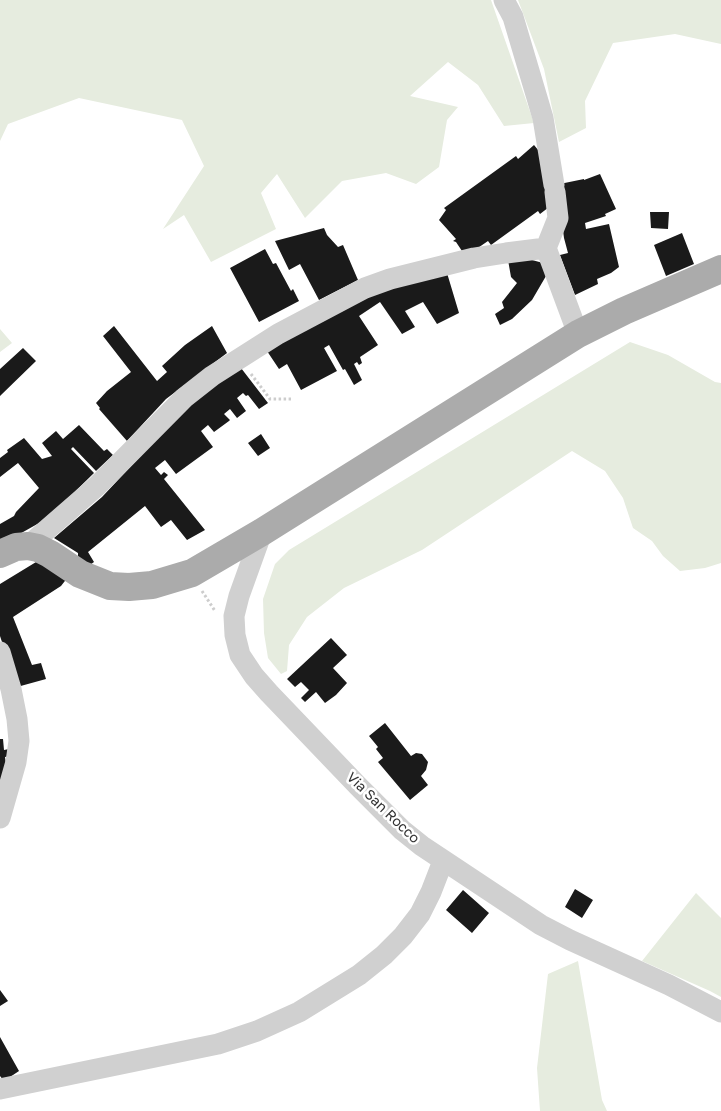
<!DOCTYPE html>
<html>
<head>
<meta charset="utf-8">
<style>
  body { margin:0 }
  canvas { display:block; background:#fff }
</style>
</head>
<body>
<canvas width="721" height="1111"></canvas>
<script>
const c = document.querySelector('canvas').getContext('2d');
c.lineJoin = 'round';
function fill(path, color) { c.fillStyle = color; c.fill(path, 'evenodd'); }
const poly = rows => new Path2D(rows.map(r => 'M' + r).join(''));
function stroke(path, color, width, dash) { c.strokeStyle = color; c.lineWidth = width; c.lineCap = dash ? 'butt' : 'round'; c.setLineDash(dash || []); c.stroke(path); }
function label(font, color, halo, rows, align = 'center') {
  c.font = font + ' "Golos Text",sans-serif'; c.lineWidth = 5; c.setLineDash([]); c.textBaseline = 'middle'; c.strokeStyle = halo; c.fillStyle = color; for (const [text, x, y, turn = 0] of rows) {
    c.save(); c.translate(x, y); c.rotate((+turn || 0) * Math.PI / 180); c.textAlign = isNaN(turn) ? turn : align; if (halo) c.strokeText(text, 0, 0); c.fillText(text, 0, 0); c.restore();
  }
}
fill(poly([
  [0,0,491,0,534,123,504,126,478,85,448,62,410,96,458,107,447,120,439,167,416,184,386,173,342,181,305,218,277,174,261,193,276,229,211,262,184,215,163,229,204,166,182,120,79,98,8,124,0,141],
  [518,0,721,0,721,44,675,34,613,43,585,101,586,128,559,142,544,69],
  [0,329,12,343,0,352],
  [630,342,668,355,715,382,721,383,721,563,705,568,680,571,663,556,652,541,633,528,623,498,605,471,572,451,422,550,344,588,307,617,289,645,287,671,281,674,268,658,264,633,263,599,275,564,289,550],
  [696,893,721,918,721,997,710,991,642,961],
  [578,961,602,1100,607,1111,540,1111,537,1068,548,974]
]), '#e6ecdf');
fill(poly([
  [534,145,543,156,550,186,584,179,584,180,600,174,616,209,605,214,606,216,585,223,586,229,609,224,619,267,611,273,597,279,598,284,575,295,560,255,568,253,564,238,558,192,553,204,540,214,538,211,491,245,488,241,469,254,462,251,456,242,453,241,456,239,439,220,446,210,444,208,516,156,518,159],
  [650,212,669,212,668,229,651,228],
  [324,228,327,235,338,247,343,245,358,280,319,300,300,264,289,270,275,241],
  [682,233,694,264,666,276,654,245],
  [265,249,273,264,276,263,291,291,293,289,299,301,259,322,230,268],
  [508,260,532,260,543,263,546,276,532,300,512,319,500,325,495,314,504,308,502,302,517,283,511,277],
  [447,273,459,313,437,324,423,302,405,311,415,327,402,334,380,302,359,316,378,345,360,357,362,363,359,365,357,362,354,364,362,380,354,385,345,369,343,370,329,345,324,348,337,371,301,390,287,364,279,369,267,351,388,285],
  [114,326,157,381,167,372,162,366,185,345,212,326,227,353,166,399,127,441,99,409,100,408,96,403,107,391,131,372,103,336],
  [23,348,36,361,0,396,0,369],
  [241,368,268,403,259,409,248,395,246,396,243,393,237,398,246,411,237,418,230,409,224,414,230,420,229,421,214,432,208,425,201,431,213,447,176,474,165,460,155,468,161,475,164,472,168,475,164,479,205,530,187,540,171,520,161,527,145,506,88,552,94,562,87,567,78,560,78,553,54,538,102,497,164,431,201,395],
  [79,425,104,451,107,449,113,455,96,471,73,447,71,449,94,473,48,518,0,545,0,524,14,516,16,512,39,488,18,463,0,477,0,458,8,452,7,450,24,438,42,459,52,456,42,443,56,431,63,439],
  [261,434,270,448,258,456,248,443],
  [41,559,68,577,61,586,13,617,32,665,41,663,46,679,17,687,0,636,0,584],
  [331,638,347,655,333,668,347,683,336,695,325,703,316,692,305,702,301,698,309,690,301,682,295,687,287,679],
  [385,723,411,756,416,753,422,754,428,762,426,770,421,776,428,785,410,800,378,762,383,758,376,749,378,747,369,736],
  [0,739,3,739,4,750,9,749,10,756,5,757,8,779,0,780],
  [575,889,593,900,582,918,565,907],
  [463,890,489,913,472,933,446,910],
  [0,990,8,1001,0,1006],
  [0,1037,19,1071,4,1081,0,1076]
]), '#1a1a1a');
stroke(poly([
  [251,374,270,399,291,399],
  [202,591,215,611]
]), '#cdcdcd', 3, [2.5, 2.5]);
stroke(poly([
  [504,0,513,17,543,118,554,185],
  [546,248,558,218,555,192],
  [262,532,239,596,234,616,235,635,240,655,254,676,269,693,358,786,402,830,422,846,541,925,570,940,669,985,721,1012],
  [28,546,97,486,184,398,212,376,278,334,365,288,390,279,474,258,506,253,546,248,578,334],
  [0,652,11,689,17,719,19,741,16,762,0,818],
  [0,1089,218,1044,257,1031,299,1012,359,975,384,955,403,936,420,914,431,892,443,861]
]), '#d0d0d0', 21);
stroke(poly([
  [0,554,16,547,28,546,38,548,50,554,80,574,110,586,129,587,152,585,192,573,262,532,578,334,624,311,721,269]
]), '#ababab', 28);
label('14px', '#333', '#fff', [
  ["Via San Rocco",383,808,44]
]);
</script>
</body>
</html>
